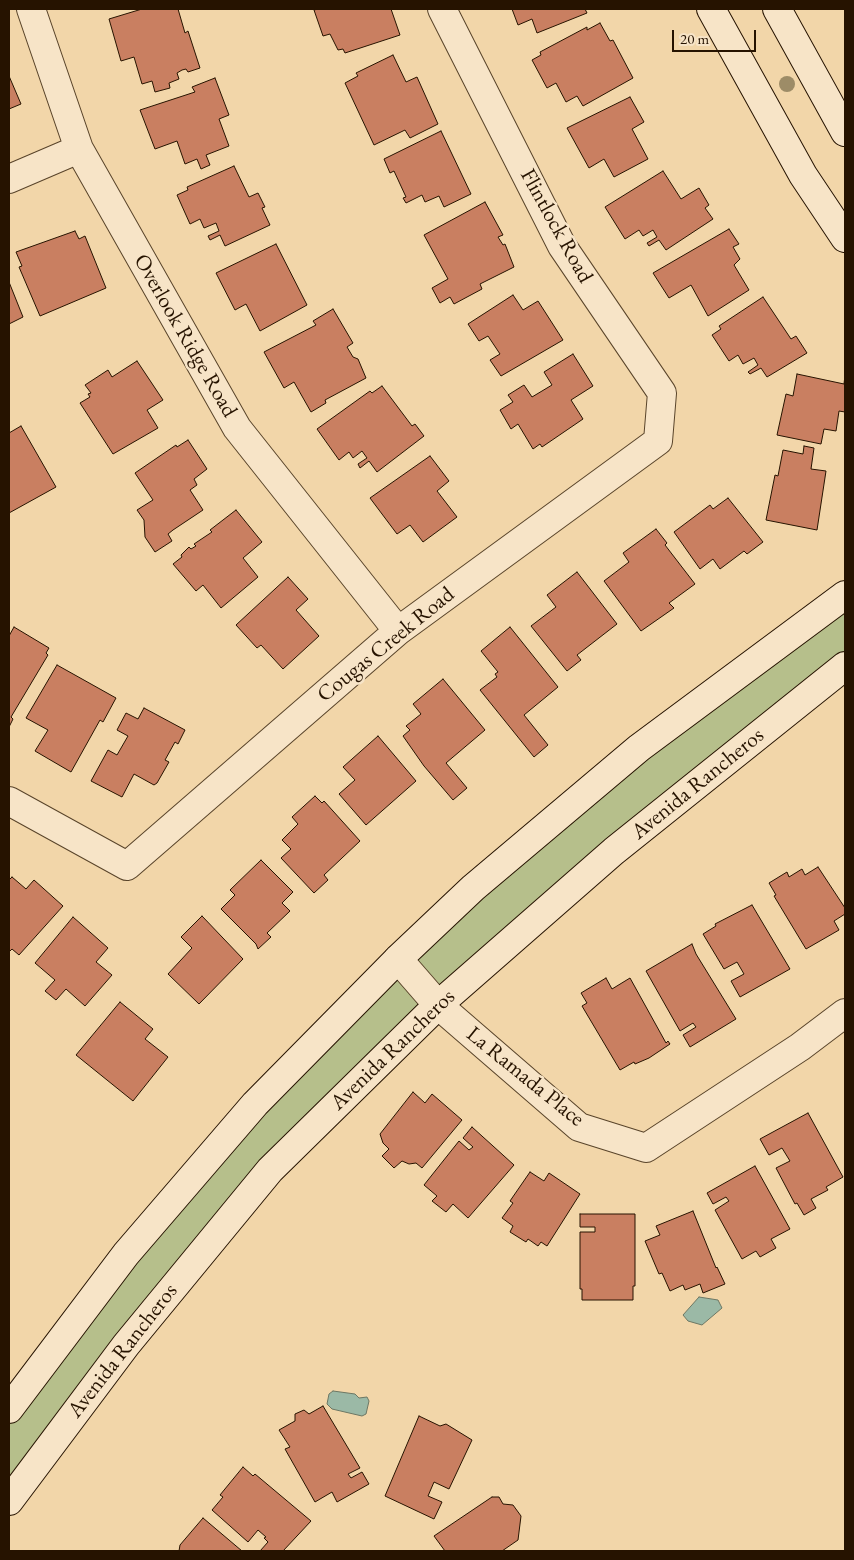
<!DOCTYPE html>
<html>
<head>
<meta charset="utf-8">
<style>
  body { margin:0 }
  #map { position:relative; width:854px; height:1560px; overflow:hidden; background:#f2d6a9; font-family:"EB Garamond",serif }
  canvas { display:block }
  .frame { position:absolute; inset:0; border:10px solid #261300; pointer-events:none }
  .scale { position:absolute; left:672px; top:30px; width:84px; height:22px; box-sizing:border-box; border:2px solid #261300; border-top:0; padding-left:6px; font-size:15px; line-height:18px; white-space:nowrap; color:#261300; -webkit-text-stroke:4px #f7e4c7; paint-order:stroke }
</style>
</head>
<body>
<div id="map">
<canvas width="854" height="1560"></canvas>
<div class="frame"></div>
<div class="scale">20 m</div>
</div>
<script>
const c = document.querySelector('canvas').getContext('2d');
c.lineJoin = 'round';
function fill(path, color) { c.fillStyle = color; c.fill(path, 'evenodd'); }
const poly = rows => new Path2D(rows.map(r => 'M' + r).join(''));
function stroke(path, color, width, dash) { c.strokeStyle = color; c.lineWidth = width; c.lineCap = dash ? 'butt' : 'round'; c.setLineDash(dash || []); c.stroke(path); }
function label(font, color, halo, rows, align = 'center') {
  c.font = font + ' "EB Garamond",serif'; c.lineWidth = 5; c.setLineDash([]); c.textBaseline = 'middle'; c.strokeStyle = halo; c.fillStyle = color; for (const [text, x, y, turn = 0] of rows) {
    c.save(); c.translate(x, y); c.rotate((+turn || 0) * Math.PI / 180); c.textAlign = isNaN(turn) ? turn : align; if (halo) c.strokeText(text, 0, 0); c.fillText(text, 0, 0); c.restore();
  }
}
fill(poly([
  [845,608,845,658,439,996,410,957,635,761],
  [395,970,430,1007,9,1489,9,1423,130,1256]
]), '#b6bf8b');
const water = poly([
  [699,1297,718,1300,722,1308,702,1325,688,1321,683,1315,699,1297],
  [333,1391,355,1394,359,1398,367,1397,369,1401,366,1414,362,1416,332,1409,327,1404,329,1394,333,1391]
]);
fill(water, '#9bb9a6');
stroke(water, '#6c7764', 1);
const building = poly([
  [142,9,178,9,185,33,188,31,200,68,188,72,186,69,182,70,177,73,179,79,169,83,170,88,155,92,152,81,142,84,134,57,121,61,109,19,142,9],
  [318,9,391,9,400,35,345,53,343,49,338,50,330,34,323,36,314,10,318,9],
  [512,9,585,9,587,13,537,33,532,19,518,25,512,9],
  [600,23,610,41,613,40,633,78,583,106,577,96,566,102,556,83,547,88,532,60,541,55,540,52,587,27,587,30,600,23],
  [393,55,406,82,417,77,438,124,410,138,405,130,374,145,345,83,358,76,356,73,393,55],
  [9,76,21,104,9,109,9,76],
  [215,78,229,115,219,119,229,146,206,155,210,165,201,169,197,159,185,164,177,141,155,149,140,110,195,92,192,87,215,78],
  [630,97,644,122,632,129,648,159,614,177,604,159,589,168,567,128,630,97],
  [441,131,471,194,444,207,439,196,425,202,422,195,406,203,403,198,406,197,394,171,390,173,384,159,441,131],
  [234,166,249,197,258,193,265,207,262,208,270,225,225,246,220,235,210,240,208,236,219,231,216,223,204,228,200,219,190,224,177,195,188,190,187,187,234,166],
  [663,171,681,199,699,188,709,205,705,208,713,219,666,250,659,240,649,246,647,243,657,237,653,230,643,236,639,230,625,239,605,207,663,171],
  [485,202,503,235,498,237,503,245,505,244,514,267,480,284,482,289,454,304,450,297,440,303,432,288,448,279,424,235,485,202],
  [729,229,739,244,733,247,740,259,734,265,749,290,708,316,691,285,669,298,653,273,729,229],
  [75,231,79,239,85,236,106,288,40,316,19,267,22,266,16,252,75,231],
  [276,244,307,305,260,331,246,304,235,310,216,273,276,244],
  [9,282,23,317,9,324,9,282],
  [513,295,523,310,538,301,563,340,501,376,490,360,500,354,488,336,479,341,468,324,513,295],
  [763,297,791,339,796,336,807,353,767,377,761,368,750,374,748,372,758,365,754,358,743,364,738,355,729,361,712,335,721,329,719,326,763,297],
  [333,309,353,343,347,347,353,357,358,359,366,378,325,400,326,403,311,412,294,382,284,388,264,352,316,325,313,321,333,309],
  [573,354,593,386,571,400,583,419,542,447,540,444,533,449,518,424,511,429,500,410,513,402,508,395,524,385,532,397,552,385,544,372,573,354],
  [137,361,163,400,147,410,158,428,113,454,80,403,90,397,88,394,91,393,85,385,108,370,112,377,137,361],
  [797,374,844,384,845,375,845,412,839,411,836,431,824,429,821,444,777,435,786,394,793,396,797,374],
  [382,386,412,426,415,424,424,436,377,472,369,461,360,468,358,464,367,458,362,451,353,458,349,452,339,460,317,429,370,391,372,393,382,386],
  [21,426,56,487,9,513,9,433,21,426],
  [188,440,207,469,194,479,197,485,190,490,203,510,173,530,168,534,172,541,155,552,145,537,144,520,137,510,153,500,135,473,176,445,177,447,188,440],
  [804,446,814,448,811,469,826,471,817,530,766,520,775,475,778,476,783,450,803,454,804,446],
  [430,456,449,481,437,491,457,517,423,542,410,525,397,534,370,498,430,456],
  [728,498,763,542,747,554,744,551,720,569,713,559,700,569,674,532,710,505,713,509,728,498],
  [236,510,262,542,243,558,258,577,221,608,203,585,196,591,173,564,182,557,181,555,189,547,191,549,196,546,194,544,212,532,210,530,236,510],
  [656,529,667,543,665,545,695,584,669,603,674,608,641,631,604,581,629,562,623,553,656,529],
  [577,572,617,624,577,655,581,660,567,671,531,626,556,607,547,595,577,572],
  [288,577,308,599,296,610,319,636,283,669,261,645,257,648,236,625,288,577],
  [14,627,49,648,46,653,48,655,11,717,13,719,9,727,9,636,14,627],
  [510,627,558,687,524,715,548,745,534,757,480,690,497,677,495,674,498,672,481,651,510,627],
  [57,665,116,698,103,722,100,720,71,772,35,751,48,730,26,718,57,665],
  [443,679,485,730,446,763,467,788,453,800,424,766,403,736,410,730,406,726,421,714,413,704,443,679],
  [144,708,185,730,178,744,175,742,165,760,169,762,157,783,154,785,134,774,122,797,91,781,108,750,117,755,128,736,117,730,126,713,138,719,144,708],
  [378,736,416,781,366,825,339,794,355,780,343,767,378,736],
  [315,796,322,803,324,801,360,841,324,875,328,880,314,893,281,858,291,849,282,840,298,824,292,817,315,796],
  [261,860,293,892,282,903,290,911,267,933,271,937,258,949,256,944,221,909,235,895,230,890,261,860],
  [818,867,845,908,845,914,834,921,839,930,806,949,774,896,776,895,769,883,787,872,789,877,802,869,805,875,818,867],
  [12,877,26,889,34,880,63,906,19,955,12,949,9,952,9,880,12,877],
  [752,905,790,969,740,997,731,981,744,974,737,962,724,969,703,934,716,926,715,924,752,905],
  [202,916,243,959,199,1004,168,974,192,948,181,937,202,916],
  [73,917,108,948,96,962,112,975,85,1006,66,989,56,1000,45,991,55,980,35,963,73,917],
  [692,944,696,954,736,1019,690,1047,683,1035,696,1027,693,1023,680,1031,646,971,692,944],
  [606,978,612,989,630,978,666,1043,668,1041,670,1044,649,1058,635,1064,634,1062,620,1070,582,1006,587,1003,581,993,606,978],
  [120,1002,153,1029,145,1039,168,1057,133,1101,76,1055,120,1002],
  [413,1092,425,1103,432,1094,462,1120,422,1168,416,1163,409,1164,402,1161,394,1168,382,1156,389,1149,383,1143,380,1134,413,1092],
  [808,1113,843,1177,826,1187,828,1190,811,1199,816,1208,804,1215,797,1203,795,1204,776,1168,790,1161,782,1148,769,1155,760,1139,808,1113],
  [472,1127,514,1165,468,1218,453,1204,446,1212,432,1201,437,1196,424,1185,459,1141,469,1150,473,1147,463,1138,472,1127],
  [755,1166,790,1229,771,1239,776,1248,760,1257,756,1251,742,1259,715,1210,729,1201,726,1197,713,1204,707,1193,755,1166],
  [530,1172,544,1181,549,1173,580,1194,547,1246,541,1242,538,1246,528,1239,526,1242,510,1232,513,1226,502,1218,513,1203,510,1201,530,1172],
  [693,1211,716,1268,717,1267,725,1284,703,1293,700,1284,685,1290,683,1285,670,1291,662,1273,659,1274,645,1241,660,1235,656,1226,693,1211],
  [580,1214,635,1214,635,1286,633,1286,633,1300,582,1300,582,1289,580,1289,580,1232,595,1232,595,1227,580,1227,580,1214],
  [323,1406,360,1468,348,1474,351,1478,362,1472,369,1484,337,1502,332,1492,315,1502,285,1449,290,1447,279,1430,295,1421,295,1414,304,1410,309,1414,323,1406],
  [419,1416,440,1426,446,1424,472,1440,449,1489,434,1482,428,1496,442,1502,434,1519,385,1496,419,1416],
  [243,1467,253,1476,255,1474,311,1521,283,1551,260,1551,268,1542,264,1538,266,1537,258,1530,248,1542,212,1510,223,1497,220,1495,243,1467],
  [492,1497,499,1497,503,1504,513,1505,521,1516,518,1540,502,1551,445,1551,434,1536,492,1497],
  [203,1518,242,1551,179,1551,180,1545,203,1518]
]);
fill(building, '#c97f61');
stroke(building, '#261300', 1);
const street = poly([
  [31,9,79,149,237,428,398,631],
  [9,179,79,149],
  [9,801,127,866,398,631,658,441,662,393,562,246,442,9],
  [398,959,438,1005,579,1127,646,1148,800,1047,845,1013]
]);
const secondary = poly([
  [711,9,803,175,845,238],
  [777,9,845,132],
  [9,1409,126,1254,255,1104,398,959,473,888,639,748,845,595],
  [9,1501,126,1345,270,1170,438,1005,614,851,845,666]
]);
stroke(street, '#59442a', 30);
stroke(secondary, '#261300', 30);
stroke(street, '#f7e4c7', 28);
stroke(secondary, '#f7e4c7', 28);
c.fillStyle = '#9d8c67';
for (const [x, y] of [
  [787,84]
]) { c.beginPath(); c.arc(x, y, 8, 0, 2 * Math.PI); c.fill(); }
label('22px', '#261300', '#f7e4c7', [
  ["Flintlock Road",556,226,61],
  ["Overlook Ridge Road",185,336,60],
  ["Cougas Creek Road",386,645,-39],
  ["Avenida Rancheros",698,784,-39],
  ["Avenida Rancheros",393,1050,-44],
  ["La Ramada Place",525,1077,39],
  ["Avenida Rancheros",123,1351,-52]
]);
</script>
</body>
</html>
